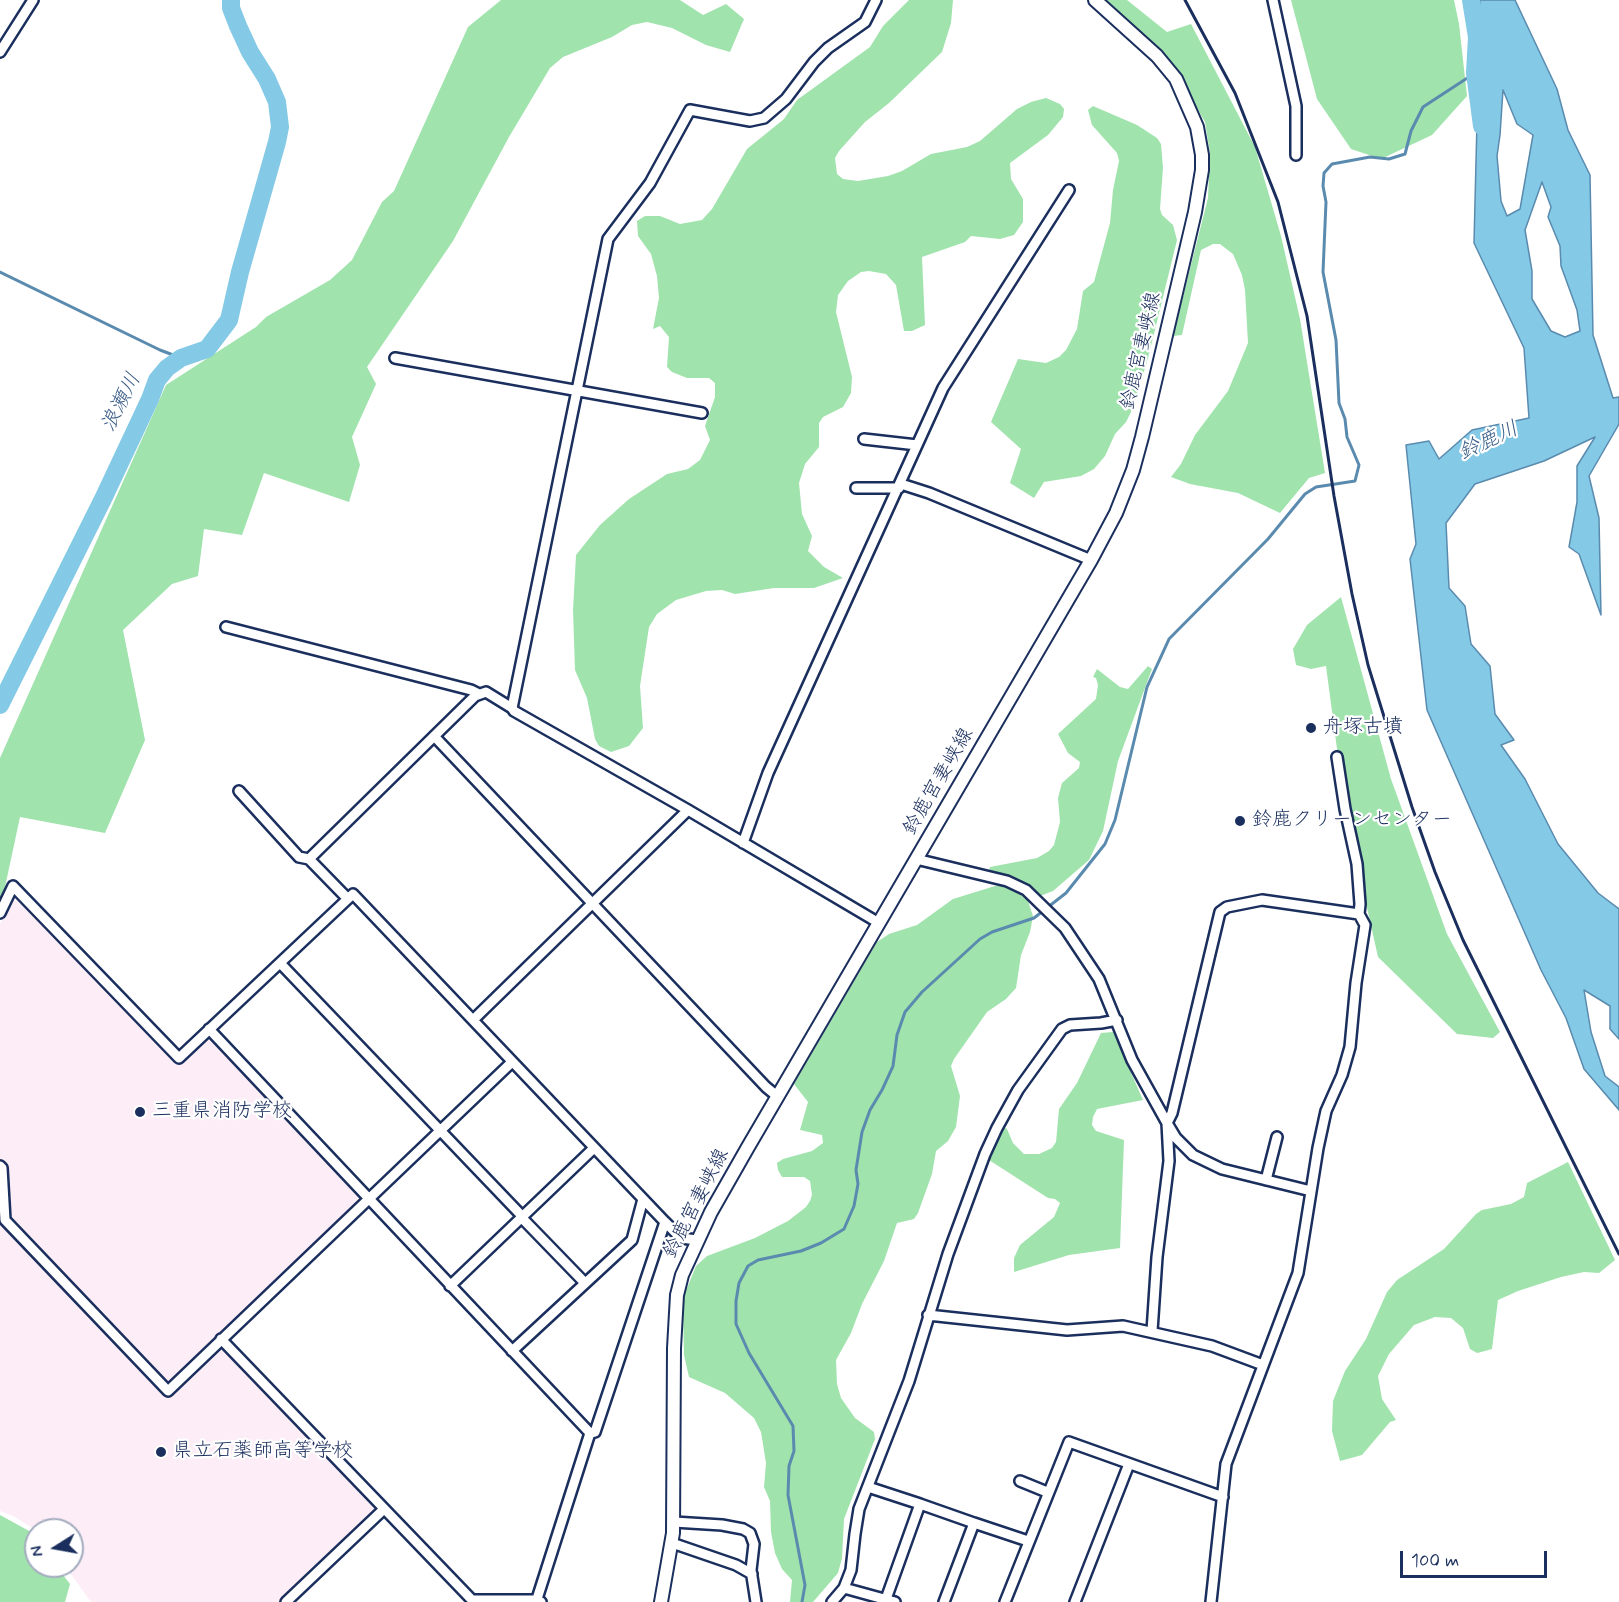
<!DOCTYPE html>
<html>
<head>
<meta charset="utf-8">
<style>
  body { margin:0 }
  #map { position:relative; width:1619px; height:1602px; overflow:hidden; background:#fff; font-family:Mynerve,sans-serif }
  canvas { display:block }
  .north { position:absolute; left:24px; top:1518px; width:60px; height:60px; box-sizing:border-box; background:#fff; border:2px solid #a4acbf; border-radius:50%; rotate:259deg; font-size:16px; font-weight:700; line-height:24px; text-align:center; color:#1b2f5e }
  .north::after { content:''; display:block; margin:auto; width:21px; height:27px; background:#1b2f5e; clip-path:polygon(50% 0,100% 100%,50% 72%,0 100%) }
  .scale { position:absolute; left:1400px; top:1551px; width:147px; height:27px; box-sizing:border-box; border:3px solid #1b2f5e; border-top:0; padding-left:8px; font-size:18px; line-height:21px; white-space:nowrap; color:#1b2f5e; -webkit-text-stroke:4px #fff; paint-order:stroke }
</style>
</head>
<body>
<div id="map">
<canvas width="1619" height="1602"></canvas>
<div class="north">N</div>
<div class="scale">100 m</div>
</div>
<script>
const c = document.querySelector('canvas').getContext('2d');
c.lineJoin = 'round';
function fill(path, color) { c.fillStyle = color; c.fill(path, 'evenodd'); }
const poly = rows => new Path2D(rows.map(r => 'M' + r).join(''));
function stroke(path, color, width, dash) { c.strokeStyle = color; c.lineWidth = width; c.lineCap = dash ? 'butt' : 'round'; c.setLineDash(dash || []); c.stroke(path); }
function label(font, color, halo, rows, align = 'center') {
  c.font = font + ' Mynerve,"Klee One",sans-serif'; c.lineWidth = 4.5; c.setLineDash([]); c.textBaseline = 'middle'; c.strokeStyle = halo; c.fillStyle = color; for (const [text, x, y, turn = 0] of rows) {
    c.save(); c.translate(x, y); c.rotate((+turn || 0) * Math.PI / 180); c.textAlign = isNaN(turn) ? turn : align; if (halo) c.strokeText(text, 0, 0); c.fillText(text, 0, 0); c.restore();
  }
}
fill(poly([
  [19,900,178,1064,206,1039,212,1040,358,1194,358,1202,170,1383,166,1383,9,1216,8,1167,0,1160,0,924,11,901],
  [0,1222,167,1396,218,1348,223,1348,375,1508,375,1512,279,1602,91,1602,65,1566,72,1566,72,1530,36,1530,13,1516,0,1511]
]), '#fcedf6');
fill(poly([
  [501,0,680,0,703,15,726,4,744,19,730,52,706,45,672,28,647,22,632,25,612,37,563,57,550,68,509,137,453,241,367,367,376,384,352,437,360,465,349,502,264,473,242,535,204,529,198,576,172,584,123,630,145,740,105,833,20,817,5,887,0,898,0,758,166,385,256,327,266,317,330,280,352,260,382,202,394,191,468,27],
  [909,0,953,0,951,23,942,52,889,103,865,122,839,151,835,158,837,174,843,179,858,181,888,176,902,171,931,154,967,147,980,141,1017,109,1031,102,1046,98,1060,104,1064,109,1063,117,1048,135,1010,163,1011,179,1023,199,1023,222,1014,235,1000,239,971,236,965,242,922,257,925,325,912,331,904,331,896,285,886,274,869,271,861,272,848,281,838,295,836,312,852,377,851,393,843,407,823,417,819,423,819,447,805,464,799,483,802,514,812,536,808,551,824,567,843,578,814,588,774,588,735,594,722,590,706,591,676,600,657,614,649,627,640,686,643,728,629,746,611,752,599,746,595,739,587,698,575,670,573,610,576,555,600,525,629,499,667,474,688,469,700,460,710,440,705,426,715,397,715,383,709,378,687,378,672,372,667,367,669,337,660,326,653,329,659,298,657,276,651,254,638,236,637,221,645,216,660,216,680,224,702,220,712,209,747,149,784,119,797,100,870,47,883,26],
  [1105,0,1127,0,1167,32,1191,24,1255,147,1281,236,1300,319,1325,473,1309,478,1280,513,1238,493,1190,484,1171,477,1181,464,1195,435,1228,391,1248,343,1245,290,1242,275,1233,254,1220,244,1213,244,1201,250,1182,335,1173,336,1208,198,1210,153,1205,122,1190,96,1157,50],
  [1291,0,1454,0,1459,24,1467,96,1432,135,1381,159,1351,149,1317,99],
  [1093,106,1137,125,1157,138,1161,144,1163,168,1160,209,1162,215,1173,225,1177,240,1148,358,1133,408,1126,422,1115,434,1105,456,1094,469,1081,476,1044,482,1034,498,1010,483,1021,449,991,422,1018,359,1046,363,1059,357,1066,350,1077,329,1083,291,1094,282,1110,223,1113,190,1119,161,1117,153,1092,125,1088,110],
  [1341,597,1391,779,1447,934,1500,1032,1493,1038,1457,1034,1378,957,1345,809,1326,666,1311,669,1296,665,1293,649,1307,625],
  [1148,666,1152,669,1118,761,1103,831,1089,860,1053,891,1040,896,1006,879,988,874,990,867,1037,858,1049,851,1054,845,1060,822,1058,798,1062,783,1079,768,1080,762,1068,753,1058,734,1096,699,1098,685,1096,678,1093,677,1097,669,1120,687,1128,689],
  [995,886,1010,886,1028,901,1033,916,1030,932,1021,955,1016,988,1006,999,987,1012,954,1059,951,1066,960,1096,956,1127,948,1141,936,1151,932,1174,918,1213,914,1219,897,1223,884,1261,862,1304,851,1333,836,1360,837,1384,841,1398,855,1418,874,1432,875,1439,844,1519,842,1558,838,1573,813,1602,790,1602,792,1580,782,1569,775,1553,771,1532,770,1501,764,1487,766,1463,761,1432,754,1418,725,1393,689,1377,684,1355,683,1309,685,1293,696,1266,707,1256,755,1238,788,1221,806,1207,810,1201,812,1195,810,1181,804,1177,782,1177,778,1170,777,1163,783,1159,812,1151,823,1143,822,1135,800,1130,808,1102,794,1084,877,942,889,934,917,925,953,899],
  [1113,1032,1143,1100,1097,1109,1093,1117,1092,1125,1096,1131,1124,1140,1120,1248,1069,1255,1014,1272,1014,1258,1020,1245,1054,1217,1060,1203,1055,1199,1048,1198,989,1160,988,1146,1001,1125,1007,1129,1013,1143,1024,1154,1039,1154,1052,1148,1056,1142,1059,1109,1077,1083,1101,1033],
  [1568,1162,1615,1260,1599,1273,1584,1272,1561,1277,1518,1291,1498,1300,1492,1349,1485,1351,1477,1353,1470,1349,1463,1328,1451,1318,1435,1317,1414,1325,1389,1354,1378,1376,1382,1399,1396,1420,1390,1422,1362,1455,1340,1461,1332,1431,1333,1401,1345,1371,1366,1339,1387,1292,1397,1280,1444,1249,1476,1214,1482,1210,1511,1204,1524,1197,1527,1183],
  [0,1515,31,1532,36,1539,36,1566,56,1566,70,1584,65,1602,0,1602]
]), '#a0e3ad');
const water = poly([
  [1480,0,1515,0,1557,89,1568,130,1590,175,1593,335,1613,398,1619,397,1619,424,1589,476,1599,518,1601,615,1579,554,1569,547,1577,502,1577,466,1595,437,1544,461,1475,484,1446,523,1449,588,1465,606,1471,644,1490,666,1495,714,1514,740,1501,745,1525,779,1558,844,1598,893,1619,909,1619,1039,1610,1029,1610,1006,1584,990,1591,1032,1605,1076,1619,1087,1619,1110,1584,1069,1566,1018,1541,970,1427,710,1410,559,1416,544,1406,445,1429,441,1439,459,1472,430,1529,418,1524,348,1474,243,1480,0],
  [1503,90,1517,124,1533,135,1520,209,1507,216,1501,201,1497,156,1500,135,1503,90],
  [1542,182,1551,207,1548,217,1560,246,1561,266,1577,310,1580,331,1565,337,1551,331,1532,299,1532,271,1525,230,1542,182]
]);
fill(water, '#84c9e5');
stroke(water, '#5a8baf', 1.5);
stroke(poly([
  [0,272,160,350,181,358],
  [802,1602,805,1585,788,1495,789,1466,794,1451,793,1426,749,1353,736,1324,736,1301,739,1283,748,1266,758,1260,801,1251,821,1243,844,1229,854,1206,858,1184,856,1170,862,1132,870,1110,882,1090,893,1066,897,1035,905,1012,922,992,980,939,992,932,1034,918,1066,893,1105,844,1115,820,1147,687,1169,639,1268,539,1305,494,1316,487,1355,481,1359,465,1347,437,1345,419,1339,403,1336,340,1323,272,1326,202,1323,186,1324,173,1332,164,1370,157,1389,159,1405,154,1411,131,1423,107,1475,73]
]), '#5a8baf', 3);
stroke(poly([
  [1471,0,1477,37,1475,73,1482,126],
  [0,705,103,499,150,399,157,380,167,368,181,358,207,349,229,320,240,272,277,142,280,127,277,102,267,79,250,52,238,26,231,8,231,0]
]), '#84c9e5', 18);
const street = poly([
  [1273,0,1296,106,1296,155],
  [0,52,33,0],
  [395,358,702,413],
  [864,439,917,445],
  [901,484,929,493,1091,560],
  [856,488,899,488],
  [226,627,471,690,479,694],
  [512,708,608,239,650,183,690,110,750,121,764,118,786,99,814,62,828,48,865,22,876,0],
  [434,736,766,1087,777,1096],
  [1337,757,1345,809,1357,864,1360,904,1359,914],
  [239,791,299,857,309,859,347,898],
  [743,843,768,773,943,388,1069,190],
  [309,859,475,696,486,692,512,708,514,711,688,810,879,923],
  [916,859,1007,881,1026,890,1065,928,1099,979,1132,1060,1167,1123,1176,1138,1193,1155,1222,1169,1311,1191],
  [0,913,13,886,179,1058,353,894,665,1222,681,1238,697,1240],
  [280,963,522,1216],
  [473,1020,688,810],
  [209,1029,590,1433],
  [0,1166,2,1168,5,1220,168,1391,512,1062],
  [1266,1180,1277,1137],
  [521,1217,585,1283],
  [450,1286,594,1148],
  [928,1315,1067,1330,1123,1326,1212,1346,1263,1365],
  [1152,1331,1157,1257,1169,1161,1167,1123,1172,1113,1220,912,1227,907,1262,900,1359,914,1365,925,1356,983,1350,1047,1342,1075,1326,1111,1318,1148,1298,1273,1226,1464,1211,1602],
  [221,1339,474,1602],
  [512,1351,632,1240,643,1199],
  [1020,1481,1047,1492],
  [868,1487,920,1504],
  [674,1522,722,1525,743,1529,750,1533,754,1544,751,1570,756,1602],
  [974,1523,1028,1541],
  [672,1543,736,1565,752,1574],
  [844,1588,895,1602],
  [886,1599,920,1504,974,1523,944,1602],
  [472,1600,536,1600,541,1602],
  [286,1602,384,1509],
  [536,1602,590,1433,595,1432,665,1222],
  [832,1602,844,1588,851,1570,855,1534,859,1509,909,1381,948,1254,985,1154,997,1128,1018,1090,1062,1029,1070,1025,1101,1023,1117,1020],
  [1005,1602,1069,1442,1223,1497],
  [1075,1602,1129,1464]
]);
const secondary = poly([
  [661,1602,673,1533,674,1348,677,1295,682,1275,711,1212,748,1147,1091,560,1116,513,1133,470,1142,437,1195,212,1202,170,1202,155,1197,127,1176,79,1157,56,1095,0]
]);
stroke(street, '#1b2f5e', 14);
stroke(secondary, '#1b2f5e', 16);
stroke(street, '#fff', 9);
stroke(secondary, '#fff', 12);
stroke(poly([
  [1185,0,1235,93,1278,202,1307,316,1334,496,1352,594,1368,665,1412,807,1435,872,1463,940,1619,1254]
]), '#1b2f5e', 3);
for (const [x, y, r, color] of [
  [1311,728,6,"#1b2f5e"],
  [1240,821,6,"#1b2f5e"],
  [140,1112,6,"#1b2f5e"],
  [161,1452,6,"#1b2f5e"]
]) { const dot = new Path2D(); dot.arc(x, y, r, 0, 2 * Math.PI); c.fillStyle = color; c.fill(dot); stroke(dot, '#fff', 2); }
label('20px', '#1b2f5e', '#fff', [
  ["鈴鹿宮妻峡線",1142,351,-77],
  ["鈴鹿宮妻峡線",939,782,-60],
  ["鈴鹿宮妻峡線",697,1204,-63]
]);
label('20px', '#1b2f5e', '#fff', [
  ["舟塚古墳",1323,728],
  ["鈴鹿クリーンセンター",1252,821],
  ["三重県消防学校",152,1112],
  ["県立石薬師高等学校",173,1452]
], 'left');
label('italic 21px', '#3a5d86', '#fff', [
  ["浪瀬川",122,403,-63],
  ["鈴鹿川",1489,442,-25]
]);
</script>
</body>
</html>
